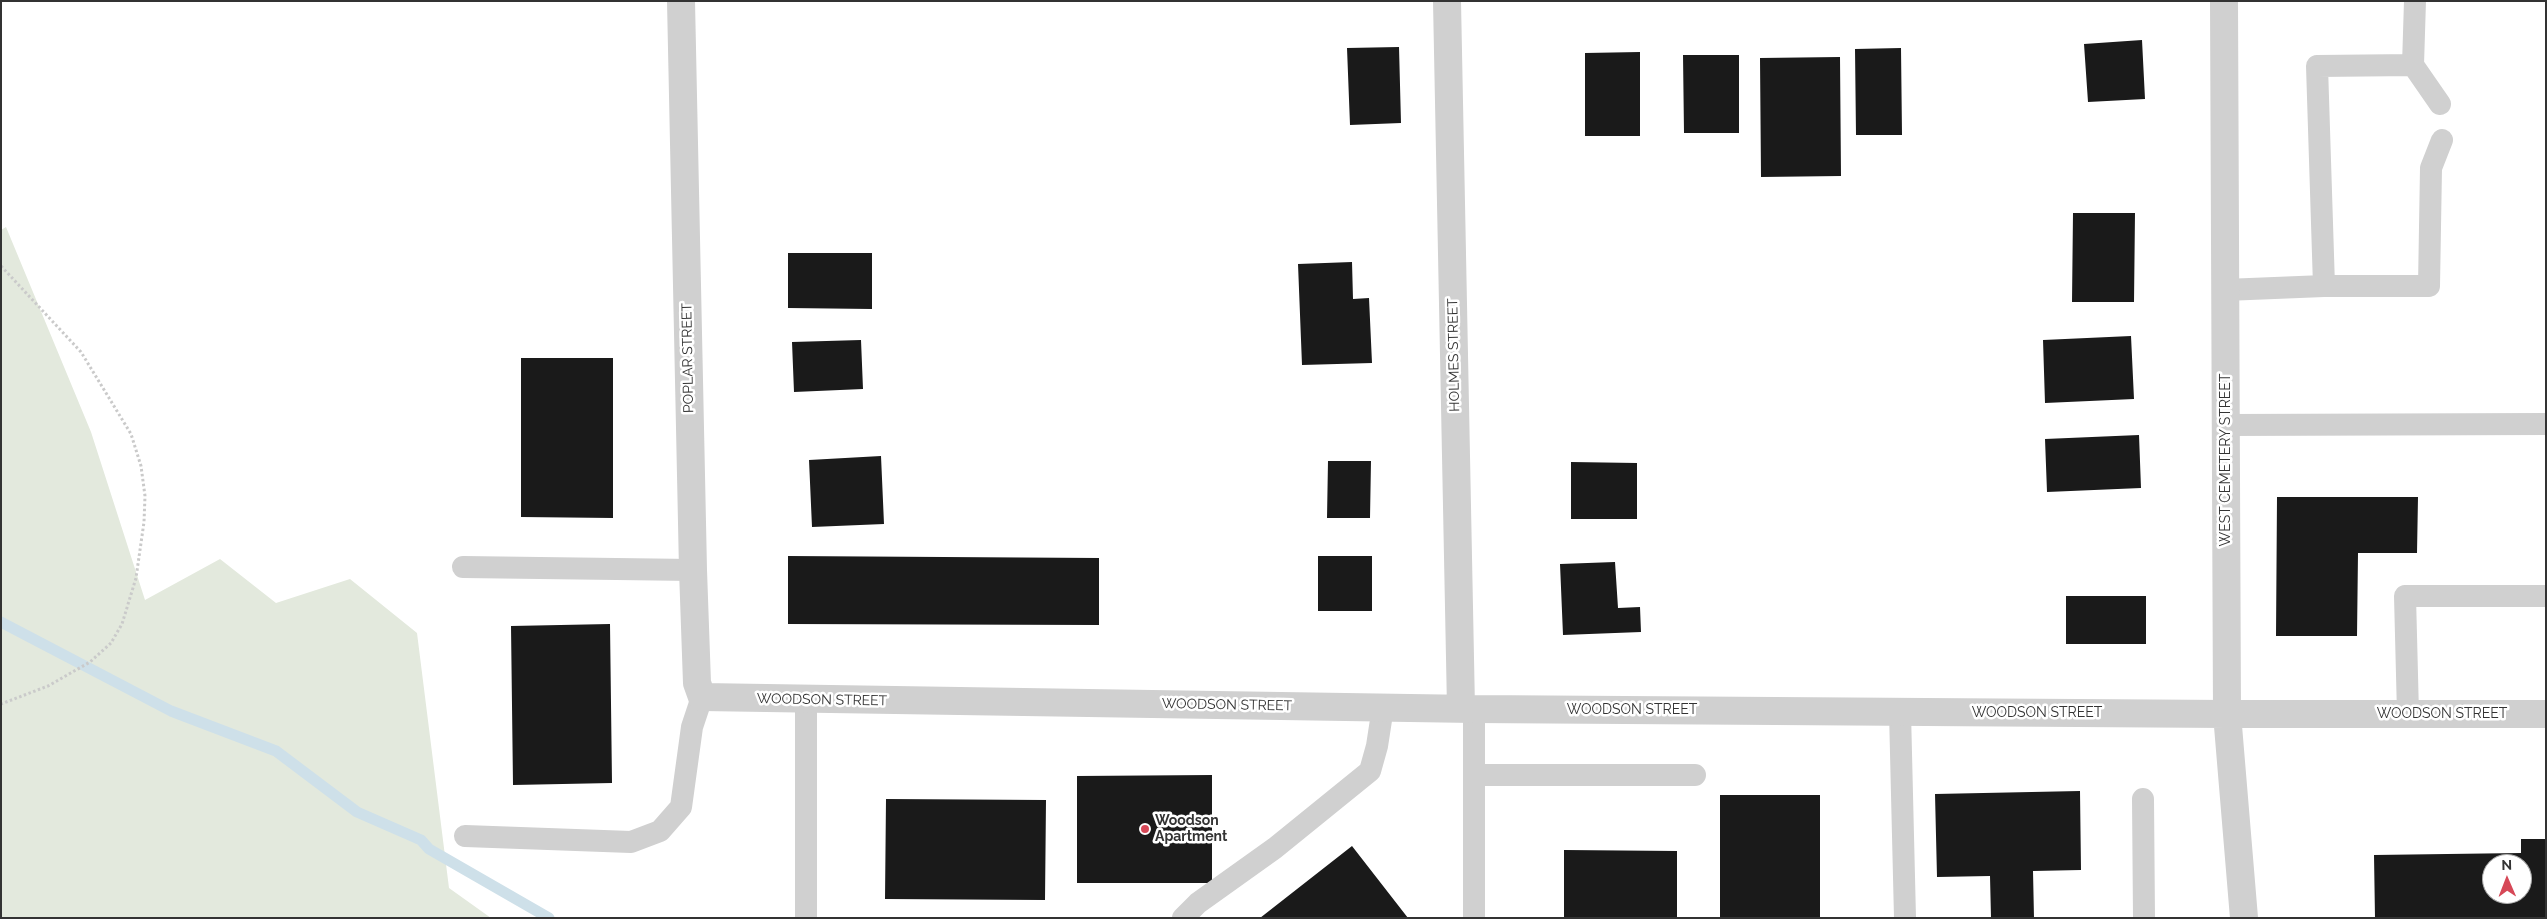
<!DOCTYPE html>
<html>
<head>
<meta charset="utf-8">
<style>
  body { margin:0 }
  #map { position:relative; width:2547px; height:919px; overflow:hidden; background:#fff; font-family:Raleway,sans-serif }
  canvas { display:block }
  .frame { position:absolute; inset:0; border:2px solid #333; pointer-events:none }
  .north { position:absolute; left:2482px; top:854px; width:50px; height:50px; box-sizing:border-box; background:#fff; border:1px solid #adadad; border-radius:50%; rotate:359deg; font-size:14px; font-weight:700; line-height:20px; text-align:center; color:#333 }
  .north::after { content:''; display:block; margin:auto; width:18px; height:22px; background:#d64857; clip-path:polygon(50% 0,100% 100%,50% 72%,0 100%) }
</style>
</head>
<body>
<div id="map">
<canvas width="2547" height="919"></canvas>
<div class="frame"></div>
<div class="north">N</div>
</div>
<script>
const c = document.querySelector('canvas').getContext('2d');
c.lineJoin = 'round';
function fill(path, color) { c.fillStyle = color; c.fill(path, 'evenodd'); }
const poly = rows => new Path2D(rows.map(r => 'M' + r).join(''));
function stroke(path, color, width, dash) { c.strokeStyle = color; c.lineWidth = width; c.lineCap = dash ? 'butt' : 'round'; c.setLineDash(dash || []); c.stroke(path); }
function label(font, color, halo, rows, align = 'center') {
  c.font = font + ' Raleway,sans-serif'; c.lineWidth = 5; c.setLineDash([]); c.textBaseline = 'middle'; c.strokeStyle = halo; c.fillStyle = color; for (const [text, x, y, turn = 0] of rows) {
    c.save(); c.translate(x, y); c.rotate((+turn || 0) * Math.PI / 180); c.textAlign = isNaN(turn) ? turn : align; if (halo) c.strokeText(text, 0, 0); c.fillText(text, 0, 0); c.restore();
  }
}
fill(poly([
  [6,227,91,432,145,600,220,559,276,603,350,579,417,633,449,888,491,918,1,918,1,230]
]), '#e3e9dd');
stroke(poly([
  [1,622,171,711,276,751,357,812,421,840,429,849,549,918]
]), '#cee0e9', 11);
fill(poly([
  [2142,40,2145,99,2088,102,2084,44],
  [1399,47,1401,123,1350,125,1347,48],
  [1901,48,1902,135,1856,135,1855,49],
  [1640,52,1640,136,1585,136,1585,53],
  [1683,55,1739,55,1739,133,1684,133],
  [1840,57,1841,176,1761,177,1760,58],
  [2073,213,2135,213,2134,302,2072,302],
  [788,253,872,253,872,309,788,308],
  [1352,262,1353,299,1369,298,1372,363,1302,365,1298,264],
  [2131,336,2134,399,2045,403,2043,340],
  [861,340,863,389,794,392,792,342],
  [521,358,613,358,613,518,521,517],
  [2139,435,2141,488,2047,492,2045,439],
  [881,456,884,524,812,527,809,460],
  [1328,461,1371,461,1370,518,1327,518],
  [1571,462,1637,463,1637,519,1571,519],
  [2277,497,2418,497,2417,553,2358,553,2357,636,2276,636],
  [788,556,1099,558,1099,625,788,624],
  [1318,556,1372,556,1372,611,1318,611],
  [1615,562,1618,608,1640,607,1641,632,1563,635,1560,564],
  [2066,596,2146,596,2146,644,2066,644],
  [610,624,612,783,513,785,511,626],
  [1212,775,1212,883,1077,883,1077,776],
  [2080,791,2081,870,2033,871,2034,918,1991,918,1990,876,1937,877,1935,794],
  [1720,795,1820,795,1820,918,1720,918],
  [886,799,1046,800,1045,900,885,899],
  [2521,839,2546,839,2546,918,2375,918,2374,855,2521,853],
  [2492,864,2522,864,2522,894,2492,894],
  [1352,846,1408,918,1260,918],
  [1564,850,1677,851,1677,918,1564,918]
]), '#1a1a1a');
stroke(poly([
  [1,266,81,352,131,434,141,466,145,496,144,522,136,578,122,624,111,643,90,662,48,686,1,704]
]), '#cacaca', 3, [2.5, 2.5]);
stroke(poly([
  [2413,65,2440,104],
  [2324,286,2429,286,2431,168,2442,140],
  [2225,290,2324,286,2317,66,2413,65,2415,1],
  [2226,425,2546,424],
  [463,567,693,570],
  [806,700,806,918],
  [1474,709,1474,918],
  [1900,712,1905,918],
  [2408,714,2405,596,2546,596],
  [1474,775,1695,775],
  [2143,799,2144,918],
  [465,836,631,842,660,831,681,807,692,727,702,697],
  [1183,918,1198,903,1275,848,1370,771,1377,746,1383,707]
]), '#d0d0d0', 22);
stroke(poly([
  [681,1,693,570,697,683,702,697,1474,709,2227,714,2546,714],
  [1447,1,1461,708],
  [2224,1,2227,714,2244,918]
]), '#d0d0d0', 28);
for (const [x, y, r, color] of [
  [1145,829,5,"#d64857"]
]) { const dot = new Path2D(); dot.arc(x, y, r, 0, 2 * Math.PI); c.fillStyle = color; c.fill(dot); stroke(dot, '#fff', 2); }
label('14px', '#333', '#fff', [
  ["HOLMES STREET",1454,355,-91],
  ["POPLAR STREET",688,358,-91],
  ["WEST CEMETERY STREET",2226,460,-90],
  ["WOODSON STREET",822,700,1],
  ["WOODSON STREET",1227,705,1],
  ["WOODSON STREET",1632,710],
  ["WOODSON STREET",2037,713],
  ["WOODSON STREET",2442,714]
]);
label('bold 14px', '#333', '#fff', [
  ["Woodson",1155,821],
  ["Apartment",1155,837]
], 'left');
</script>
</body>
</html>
